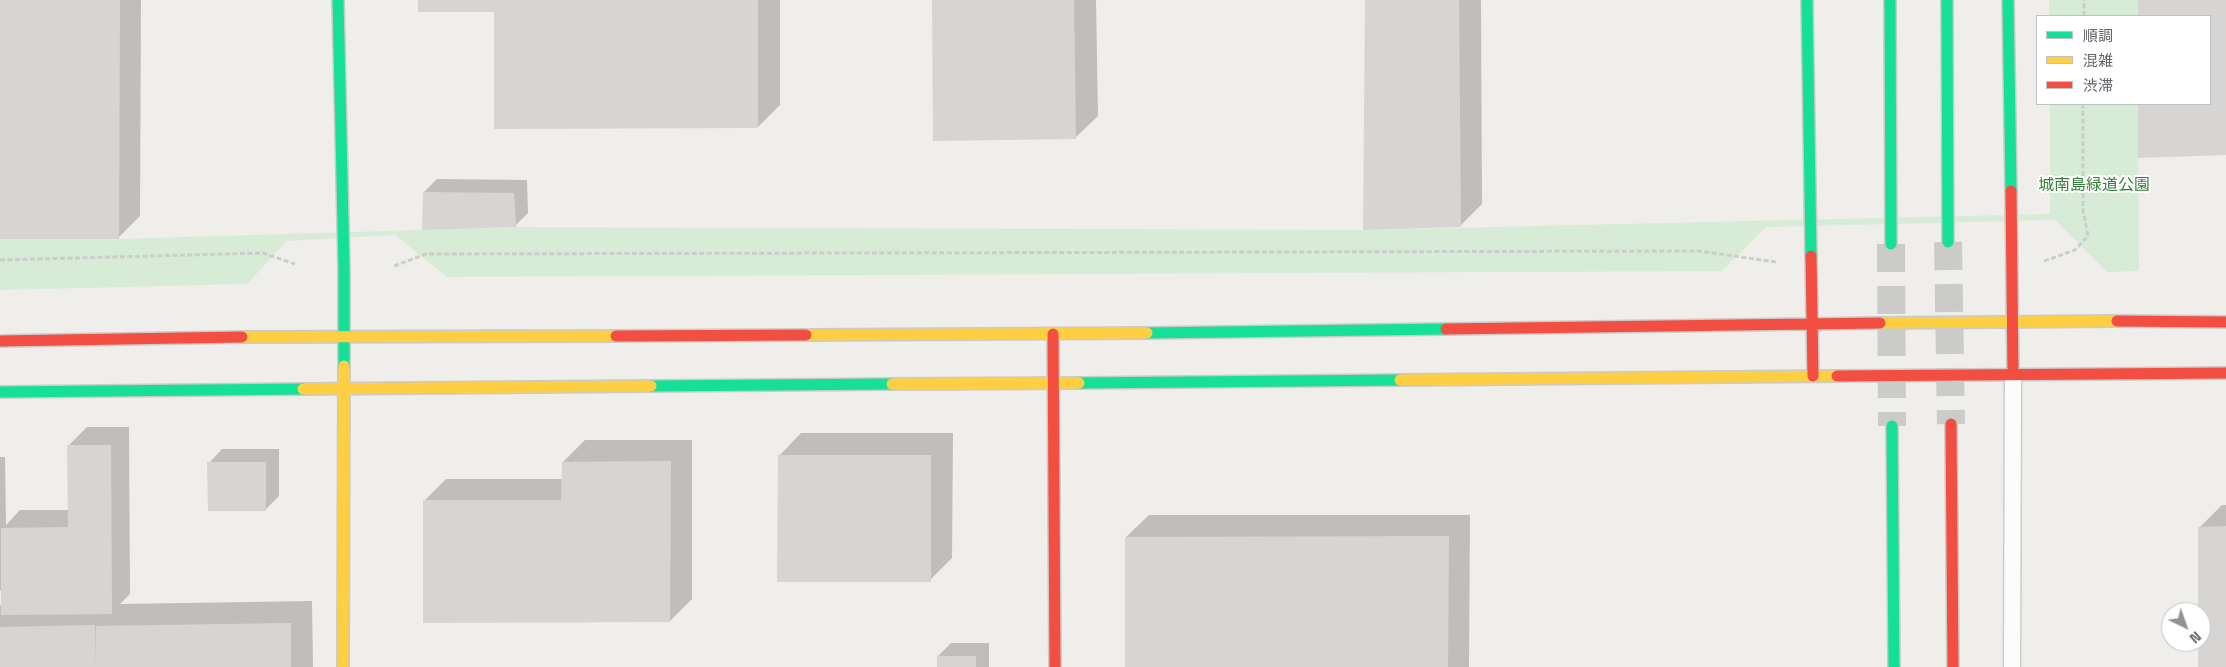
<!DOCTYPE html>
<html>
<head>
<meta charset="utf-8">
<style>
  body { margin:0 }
  #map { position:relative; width:2226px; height:667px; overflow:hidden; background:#efeeea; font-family:"Space Grotesk","Noto Sans JP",sans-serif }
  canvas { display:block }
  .legend { position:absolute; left:2036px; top:15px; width:175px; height:90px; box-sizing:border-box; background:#fff; border:1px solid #bfc1c3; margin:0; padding:6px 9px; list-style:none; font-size:15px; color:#5f6368 }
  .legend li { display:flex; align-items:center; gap:10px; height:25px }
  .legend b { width:25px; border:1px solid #bfc1c3 }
  .north { position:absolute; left:2161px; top:602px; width:50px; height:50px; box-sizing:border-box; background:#fff; border:1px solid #bfc1c3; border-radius:50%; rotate:138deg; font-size:14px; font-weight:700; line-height:20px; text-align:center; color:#5f6368 }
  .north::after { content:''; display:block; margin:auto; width:18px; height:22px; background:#919496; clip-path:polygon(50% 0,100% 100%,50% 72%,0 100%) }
</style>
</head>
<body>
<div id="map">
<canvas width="2226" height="667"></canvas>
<ul class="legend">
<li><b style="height:6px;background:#16e098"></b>順調</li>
<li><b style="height:6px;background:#ffcf43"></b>混雑</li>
<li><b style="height:6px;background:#f24e42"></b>渋滞</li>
</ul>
<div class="north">N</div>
</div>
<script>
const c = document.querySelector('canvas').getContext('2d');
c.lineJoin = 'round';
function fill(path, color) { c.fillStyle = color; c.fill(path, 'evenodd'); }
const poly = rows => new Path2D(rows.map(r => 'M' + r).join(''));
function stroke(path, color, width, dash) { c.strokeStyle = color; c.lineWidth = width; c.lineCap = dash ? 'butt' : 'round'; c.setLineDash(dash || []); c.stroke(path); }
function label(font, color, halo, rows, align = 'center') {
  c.font = font + ' "Space Grotesk","Noto Sans JP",sans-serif'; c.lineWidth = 4; c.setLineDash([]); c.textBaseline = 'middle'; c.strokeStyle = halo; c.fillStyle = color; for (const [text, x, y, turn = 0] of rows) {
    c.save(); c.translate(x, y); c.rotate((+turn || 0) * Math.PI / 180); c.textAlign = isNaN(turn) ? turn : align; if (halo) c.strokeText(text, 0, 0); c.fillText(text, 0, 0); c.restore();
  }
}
fill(poly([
  [2049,0,2138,0,2138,16,2049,16],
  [2050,104,2138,104,2139,271,2107,272,2055,220,1766,227,1722,271,447,277,395,235,287,241,247,284,0,290,0,239,119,239,516,227,1363,230,2050,214]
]), '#d8ebd6');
fill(poly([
  [0,0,141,0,140,216,118,238,0,238],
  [420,0,780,0,780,105,758,127,495,11],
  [933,0,1096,0,1098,116,1075,138],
  [1366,0,1481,0,1482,204,1460,226],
  [2140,0,2226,0,2226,154,2139,156,2139,104,2210,104,2210,16,2140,16],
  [437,179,527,180,528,213,515,226,424,192],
  [87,427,129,427,130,594,120,604,312,601,313,667,0,667,0,605,2,605,2,589,0,591,0,457,5,457,6,525,20,510,69,510,69,445],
  [801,433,953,433,952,558,930,580,779,456],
  [585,440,692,440,692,599,670,621,424,501,446,479,563,479,563,462],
  [222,449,279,449,279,496,265,510,209,463],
  [2222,505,2226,505,2226,667,2199,667,2199,642,2201,642,2200,527],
  [1149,515,1470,515,1469,667,1126,667,1126,537],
  [951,643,989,643,989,667,938,667,938,656]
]), '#0003');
fill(poly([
  [0,0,120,0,119,239,0,239],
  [418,0,758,0,758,128,494,129,494,12,418,12],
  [932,0,1074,0,1076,139,933,141],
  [1365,0,1459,0,1461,227,1363,230],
  [2138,0,2226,0,2226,155,2138,158,2138,104,2210,104,2210,16,2138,16],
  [423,192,514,193,516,227,422,230],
  [67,445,111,445,112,614,1,615,1,528,68,527],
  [778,455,931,455,931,582,777,582],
  [671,461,670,622,423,623,423,500,561,500,562,462],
  [207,462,266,462,266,511,208,511],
  [2226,526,2226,667,2198,667,2198,642,2201,642,2201,612,2198,612,2198,527],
  [1449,536,1448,667,1125,667,1125,537],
  [291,623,291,667,96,667,96,626],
  [95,625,96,667,0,667,0,627],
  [937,656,976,656,976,667,937,667]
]), '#d6d5d3');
stroke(poly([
  [1948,242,1951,424],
  [1891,244,1892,426]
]), '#cbcbca', 28, [28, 14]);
const lane = poly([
  [2012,667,2013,374]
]);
const fast = poly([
  [338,0,344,268,344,366],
  [1807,0,1811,256],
  [1890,0,1891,244],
  [1947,0,1948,242],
  [2008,0,2011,191],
  [1147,333,1446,329],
  [1079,383,1400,380],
  [651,386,892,384],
  [0,392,303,389],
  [1892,426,1894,667]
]);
const slow = poly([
  [1880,323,2117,321],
  [806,335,1147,333],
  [242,337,616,336],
  [1400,380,1837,376],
  [892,384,1079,383],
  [303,389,651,386],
  [343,667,344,366]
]);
const jam = poly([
  [2011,191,2013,374],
  [1811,256,1813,376],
  [2117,321,2226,322],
  [1446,329,1880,323],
  [1053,334,1055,667],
  [616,336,806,335],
  [0,341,242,337],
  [1837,376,2226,373],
  [1951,424,1953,667]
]);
stroke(lane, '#cbcccc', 19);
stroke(fast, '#cacacb', 14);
stroke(slow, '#cacacb', 14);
stroke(jam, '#cacacb', 14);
stroke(poly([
  [2084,16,2084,0],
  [0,260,263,253,295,264],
  [2044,261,2075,250,2088,236,2083,210,2083,104],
  [394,266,426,254,1699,251,1776,262]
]), '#cacfcc', 3, [5, 2.5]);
stroke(lane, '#fdfcfc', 16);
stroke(fast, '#16e098', 11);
stroke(slow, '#ffcf43', 11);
stroke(jam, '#f24e42', 11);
label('16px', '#348238', '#fff', [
  ["城南島緑道公園",2094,186]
]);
</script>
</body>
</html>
